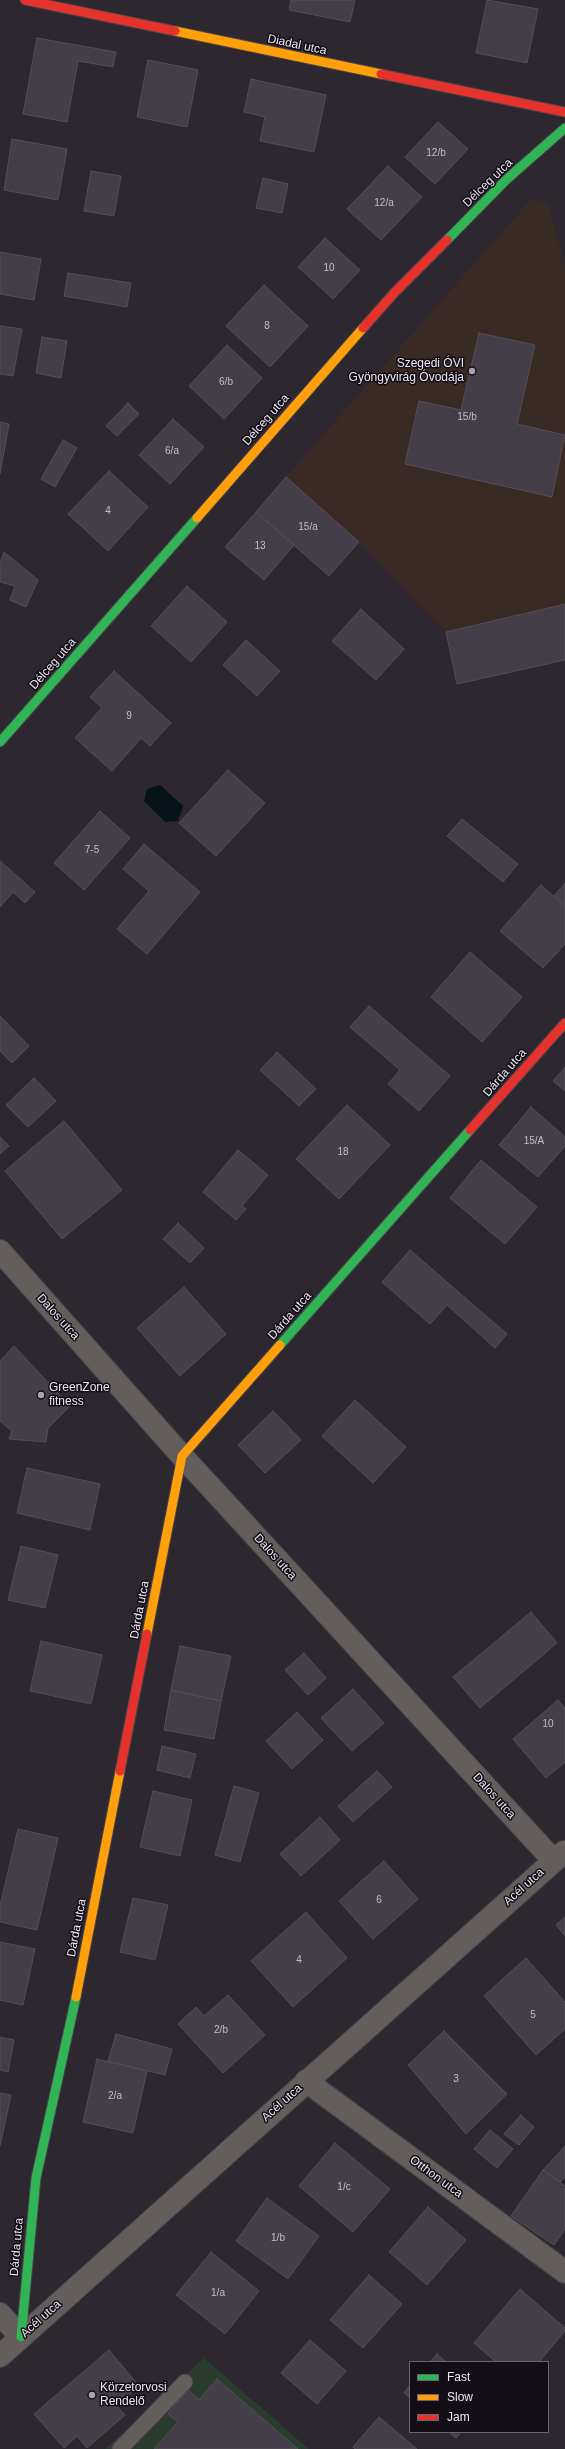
<!DOCTYPE html>
<html>
<head>
<meta charset="utf-8">
<style>
  body { margin:0 }
  #map { position:relative; width:565px; height:2449px; overflow:hidden; background:#2d2730; font-family:Helvetica,sans-serif }
  canvas { display:block }
  .legend { position:absolute; left:409px; top:2361px; width:140px; height:72px; box-sizing:border-box; background:#130e16; border:1px solid #6a646e; margin:0; padding:5px 7px; list-style:none; font-size:12px; color:#ede6f2 }
  .legend li { display:flex; align-items:center; gap:8px; height:20px }
  .legend b { width:20px; border:1px solid #6a646e }
</style>
</head>
<body>
<div id="map">
<canvas width="565" height="2449"></canvas>
<ul class="legend">
<li><b style="height:5px;background:#30b455"></b>Fast</li>
<li><b style="height:5px;background:#ff9f0a"></b>Slow</li>
<li><b style="height:5px;background:#e5322d"></b>Jam</li>
</ul>
</div>
<script>
const c = document.querySelector('canvas').getContext('2d');
c.lineJoin = 'round';
function fill(path, color) { c.fillStyle = color; c.fill(path, 'evenodd'); }
const poly = rows => new Path2D(rows.map(r => 'M' + r).join(''));
function stroke(path, color, width, dash) { c.strokeStyle = color; c.lineWidth = width; c.lineCap = dash ? 'butt' : 'round'; c.setLineDash(dash || []); c.stroke(path); }
function label(font, color, halo, rows, align = 'center') {
  c.font = font + ' Helvetica,sans-serif'; c.lineWidth = 3; c.setLineDash([]); c.textBaseline = 'middle'; c.strokeStyle = halo; c.fillStyle = color; for (const [text, x, y, turn = 0] of rows) {
    c.save(); c.translate(x, y); c.rotate((+turn || 0) * Math.PI / 180); c.textAlign = isNaN(turn) ? turn : align; if (halo) c.strokeText(text, 0, 0); c.fillText(text, 0, 0); c.restore();
  }
}
fill(poly([
  [531,199,548,203,565,265,565,604,446,632,359,542,286,477]
]), '#3a2a25');
fill(poly([
  [204,2358,309,2449,105,2449]
]), '#2a3c2d');
fill(poly([
  [160,785,183,806,178,821,165,822,144,801,147,789]
]), '#041418');
const building = poly([
  [291,0,355,0,350,22,289,10,291,0],
  [487,0,538,9,527,63,476,53,487,0],
  [37,38,116,52,113,67,78,61,67,122,23,114,37,38],
  [148,60,198,70,187,127,137,117,148,60],
  [251,79,326,95,314,152,260,141,265,117,244,112,251,79],
  [438,122,468,149,435,184,405,157,438,122],
  [12,139,67,149,58,200,4,190,12,139],
  [388,166,422,197,381,240,347,209,388,166],
  [91,171,121,176,114,216,84,211,91,171],
  [263,178,288,184,282,213,256,208,263,178],
  [325,238,360,270,333,299,298,267,325,238],
  [0,252,41,259,34,300,0,294,0,252],
  [68,273,131,283,127,307,64,296,68,273],
  [264,285,308,326,270,367,226,326,264,285],
  [0,326,22,329,13,376,0,374,0,326],
  [479,333,535,345,517,424,565,435,552,497,405,464,419,401,461,410,479,333],
  [42,337,67,341,61,378,36,373,42,337],
  [227,345,262,378,224,419,189,386,227,345],
  [128,403,139,414,117,436,106,426,128,403],
  [173,419,204,447,170,484,139,455,173,419],
  [0,422,9,424,0,474,0,422],
  [63,440,77,448,55,487,41,479,63,440],
  [109,471,148,507,108,551,68,514,109,471],
  [286,477,359,542,329,576,256,512,286,477],
  [256,512,294,545,264,580,225,547,256,512],
  [4,552,38,580,26,607,10,600,15,586,0,582,0,564,4,552],
  [187,586,227,622,191,662,151,626,187,586],
  [565,604,565,660,457,684,446,632,565,604],
  [361,609,404,649,376,680,332,641,361,609],
  [246,640,280,671,257,696,223,665,246,640],
  [114,671,171,723,150,746,141,738,112,771,75,738,102,708,90,697,114,671],
  [228,770,265,803,216,856,179,823,228,770],
  [100,811,130,838,84,890,54,863,100,811],
  [462,819,518,864,503,882,447,836,462,819],
  [144,844,200,892,147,954,117,929,149,891,123,869,144,844],
  [0,861,35,892,25,903,13,892,0,907,0,861],
  [565,883,565,906,554,896,565,883],
  [541,885,565,906,565,944,543,968,500,931,541,885],
  [470,952,522,997,482,1042,431,997,470,952],
  [369,1006,450,1076,419,1111,388,1084,400,1070,350,1027,369,1006],
  [0,1016,29,1046,12,1063,0,1051,0,1016],
  [277,1052,316,1089,299,1106,260,1070,277,1052],
  [565,1067,565,1091,553,1081,565,1067],
  [34,1078,56,1101,28,1127,6,1105,34,1078],
  [347,1105,390,1145,339,1199,296,1159,347,1105],
  [531,1107,565,1137,565,1146,538,1177,499,1145,531,1107],
  [64,1121,122,1190,62,1239,5,1171,64,1121],
  [0,1137,9,1146,0,1154,0,1137],
  [238,1150,268,1175,242,1206,246,1209,236,1220,203,1192,238,1150],
  [481,1160,537,1207,505,1244,450,1198,481,1160],
  [178,1223,204,1248,190,1263,163,1239,178,1223],
  [410,1250,507,1334,495,1348,447,1305,430,1324,382,1282,410,1250],
  [184,1287,226,1334,180,1376,137,1328,184,1287],
  [14,1346,70,1406,48,1428,46,1442,9,1439,12,1431,0,1421,0,1361,14,1346],
  [355,1400,406,1447,373,1483,322,1436,355,1400],
  [273,1411,301,1440,265,1473,238,1445,273,1411],
  [27,1468,100,1484,90,1530,17,1513,27,1468],
  [21,1546,58,1555,45,1608,8,1600,21,1546],
  [531,1612,557,1643,480,1708,453,1677,531,1612],
  [41,1641,102,1655,91,1704,30,1691,41,1641],
  [180,1646,231,1656,221,1701,171,1690,180,1646],
  [304,1653,326,1678,308,1695,285,1670,304,1653],
  [353,1689,384,1723,352,1751,321,1718,353,1689],
  [171,1690,221,1701,214,1739,164,1730,171,1690],
  [558,1700,565,1708,565,1762,546,1778,513,1739,558,1700],
  [297,1712,323,1740,292,1769,266,1741,297,1712],
  [162,1746,196,1754,190,1778,157,1770,162,1746],
  [377,1771,392,1787,353,1822,338,1806,377,1771],
  [234,1786,259,1793,240,1862,215,1855,234,1786],
  [153,1791,192,1800,180,1856,140,1847,153,1791],
  [320,1817,340,1840,301,1876,280,1854,320,1817],
  [18,1829,58,1838,37,1930,0,1922,0,1906,18,1829],
  [384,1861,418,1899,373,1939,339,1901,384,1861],
  [133,1898,168,1905,155,1960,120,1952,133,1898],
  [306,1912,347,1958,293,2007,251,1961,306,1912],
  [565,1917,565,1936,556,1925,565,1917],
  [0,1942,35,1949,23,2005,0,2000,0,1942],
  [526,1958,565,2002,565,2029,536,2055,484,1996,526,1958],
  [228,1995,265,2035,223,2073,178,2024,196,2007,204,2016,228,1995],
  [444,2031,507,2094,466,2134,408,2065,444,2031],
  [116,2034,172,2049,165,2075,108,2061,116,2034],
  [0,2037,14,2040,8,2072,0,2070,0,2037],
  [97,2059,147,2071,133,2133,83,2122,97,2059],
  [0,2093,11,2095,0,2146,0,2093],
  [521,2115,534,2127,519,2145,504,2134,521,2115],
  [490,2130,513,2149,497,2168,474,2149,490,2130],
  [335,2143,390,2189,353,2232,299,2186,335,2143],
  [565,2146,565,2177,560,2182,543,2170,565,2146],
  [543,2170,565,2186,565,2229,554,2245,511,2216,543,2170],
  [267,2198,319,2236,288,2279,236,2241,267,2198],
  [428,2207,466,2240,427,2285,389,2252,428,2207],
  [211,2252,259,2291,225,2334,176,2295,211,2252],
  [369,2275,402,2304,363,2348,330,2320,369,2275],
  [520,2289,565,2328,565,2331,539,2362,496,2362,474,2343,520,2289],
  [310,2340,346,2371,317,2404,281,2373,310,2340],
  [109,2350,139,2386,116,2405,125,2415,87,2448,77,2436,64,2448,34,2414,109,2350],
  [437,2354,446,2362,430,2362,437,2354],
  [217,2379,298,2449,154,2449,178,2422,168,2414,188,2390,199,2400,217,2379],
  [410,2385,410,2398,404,2393,410,2385],
  [379,2417,417,2449,355,2449,353,2447,379,2417],
  [449,2432,461,2432,456,2438,449,2432]
]);
fill(building, '#443e48');
stroke(building, '#544f56', 1);
const lane = poly([
  [120,2449,185,2382]
]);
const street = poly([
  [0,1251,182,1456,554,1861],
  [306,2081,565,2272],
  [0,2314,21,2337],
  [0,2356,564,1852]
]);
const fast = poly([
  [447,240,507,179,565,128],
  [0,742,197,518],
  [280,1345,470,1130],
  [21,2337,36,2178,76,1997]
]);
const slow = poly([
  [175,31,381,74],
  [197,518,363,328],
  [147,1634,182,1456,280,1345],
  [76,1997,120,1771]
]);
const jam = poly([
  [25,0,175,31],
  [381,74,565,112],
  [363,328,395,292,447,240],
  [470,1130,565,1023],
  [120,1771,147,1634]
]);
stroke(lane, '#47434a', 17);
stroke(street, '#47434a', 24);
stroke(fast, '#47434a', 11);
stroke(slow, '#47434a', 11);
stroke(jam, '#47434a', 11);
stroke(lane, '#635d5c', 15);
stroke(street, '#635d5c', 22);
stroke(fast, '#30b455', 9);
stroke(slow, '#ff9f0a', 9);
stroke(jam, '#e5322d', 9);
for (const [x, y, r, color] of [
  [472,371,4,"#aaa3ae"],
  [41,1395,4,"#aaa3ae"],
  [92,2395,4,"#aaa3ae"]
]) { const dot = new Path2D(); dot.arc(x, y, r, 0, 2 * Math.PI); c.fillStyle = color; c.fill(dot); stroke(dot, '#130e16', 1.5); }
label('10px', '#c3bcc8', null, [
  ["12/b",436,153],
  ["12/a",384,203],
  ["10",329,268],
  ["8",267,326],
  ["6/b",226,382],
  ["15/b",467,417],
  ["6/a",172,451],
  ["4",108,511],
  ["15/a",308,527],
  ["13",260,546],
  ["9",129,716],
  ["7-5",92,850],
  ["15/A",534,1141],
  ["18",343,1152],
  ["10",548,1724],
  ["6",379,1900],
  ["4",299,1960],
  ["5",533,2015],
  ["2/b",221,2030],
  ["3",456,2079],
  ["2/a",115,2096],
  ["1/c",344,2187],
  ["1/b",278,2238],
  ["1/a",218,2293]
]);
label('12px', '#ede6f2', '#130e16', [
  ["Diadal utca",297,45,12],
  ["Délceg utca",488,183,-44],
  ["Délceg utca",266,420,-49],
  ["Délceg utca",53,664,-49],
  ["Dárda utca",505,1073,-49],
  ["Dárda utca",290,1316,-49],
  ["Dalos utca",58,1317,48],
  ["Dalos utca",275,1557,48],
  ["Dárda utca",140,1610,-79],
  ["Dalos utca",494,1796,48],
  ["Acél utca",524,1887,-42],
  ["Dárda utca",77,1928,-79],
  ["Acél utca",282,2103,-42],
  ["Otthon utca",436,2177,36],
  ["Dárda utca",17,2247,-85],
  ["Acél utca",41,2319,-42]
]);
label('12px', '#ede6f2', '#130e16', [
  ["Szegedi ÓVI",464,364,"right"],
  ["Gyöngyvirág Óvodája",464,378,"right"],
  ["GreenZone",49,1388],
  ["fitness",49,1402],
  ["Körzetorvosi",100,2388],
  ["Rendelő",100,2402]
], 'left');
</script>
</body>
</html>
